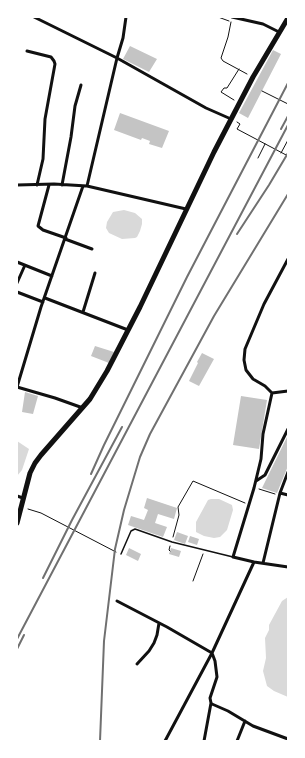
<!DOCTYPE html>
<html>
<head>
<meta charset="utf-8">
<style>
  body { margin:0 }
  #map { position:relative; width:305px; height:758px; overflow:hidden; background:#fff; font-family:"Space Grotesk",sans-serif }
  canvas { display:block }
  .frame { position:absolute; inset:0; border:18px solid #fff; pointer-events:none }
</style>
</head>
<body>
<div id="map">
<canvas width="305" height="758"></canvas>
<div class="frame"></div>
</div>
<script>
const c = document.querySelector('canvas').getContext('2d');
c.lineJoin = 'round';
function fill(path, color) { c.fillStyle = color; c.fill(path, 'evenodd'); }
const poly = rows => new Path2D(rows.map(r => 'M' + r).join(''));
function stroke(path, color, width, dash) { c.strokeStyle = color; c.lineWidth = width; c.lineCap = dash ? 'butt' : 'round'; c.setLineDash(dash || []); c.stroke(path); }
fill(poly([
  [124,210,135,213,142,219,142,224,140,231,137,237,135,238,122,239,109,233,106,228,107,222,113,212],
  [17,441,29,449,22,470,17,476],
  [211,499,219,499,232,505,233,510,227,530,220,537,214,538,204,536,196,532,196,522,208,500],
  [288,597,288,697,274,691,267,686,263,671,266,658,265,638,269,630,269,625,282,601]
]), '#d9d9d9');
fill(poly([
  [130,46,157,59,149,72,123,59],
  [273,50,281,54,248,118,239,113],
  [120,113,169,131,162,148,149,144,150,141,142,138,141,140,114,130],
  [95,346,114,352,109,363,91,356],
  [202,353,214,359,199,386,189,381,198,363,197,362],
  [25,392,38,396,33,414,22,412],
  [241,396,267,400,259,449,233,445],
  [288,435,288,466,277,493,262,488],
  [147,498,177,508,174,519,158,514,155,523,167,527,163,537,128,525,131,516,144,520,148,510,144,508],
  [177,532,188,536,185,544,174,540],
  [190,536,199,539,197,545,188,542],
  [129,548,141,554,138,561,126,555],
  [171,548,181,551,179,557,169,554]
]), '#c4c4c4');
stroke(poly([
  [218,17,229,21],
  [231,22,228,37,221,58,223,61,247,74],
  [262,91,288,104],
  [234,100,221,92,224,88,227,88,239,69],
  [237,122,240,124,237,129,288,156],
  [281,153,288,140],
  [258,158,265,144],
  [259,489,275,494],
  [28,509,41,513,116,552],
  [173,537,179,515,178,507,193,481,245,503],
  [170,551,169,550,170,546],
  [193,581,203,554]
]), '#111', 1);
stroke(poly([
  [121,554,131,531,135,529,172,542,233,557]
]), '#111', 1.5);
stroke(poly([
  [34,17,117,58,206,108,231,119],
  [232,17,263,24,279,32],
  [27,51,51,57,54,61,55,64,45,119,43,159,37,185],
  [17,185,54,184,87,186,186,209],
  [49,185,38,226,43,230,66,238],
  [62,185,71,137,75,106,81,85],
  [87,186,117,58,123,38,126,17],
  [65,239,92,249],
  [17,262,52,276],
  [17,283,25,265],
  [17,292,43,302],
  [45,298,128,330],
  [83,312,95,273],
  [17,387,41,307,83,186],
  [17,387,55,398,83,408],
  [272,393,288,391],
  [256,481,265,475,288,429],
  [280,493,288,495],
  [17,496,23,498],
  [254,562,233,557,254,488,261,459,263,434,272,393,265,386,253,379,246,370,244,360,245,349,264,304,288,259],
  [263,563,280,493,288,472],
  [117,601,167,627,212,653,215,661,217,677,210,698,211,703,212,704,228,711,253,726,288,739],
  [137,664,149,651,154,643,157,635,159,623],
  [165,741,212,653,254,562,288,567],
  [204,741,211,703],
  [237,741,245,721]
]), '#111', 3);
stroke(poly([
  [17,523,30,473,35,463,41,455,90,399,107,371,140,307,214,152,253,77,288,18]
]), '#111', 5);
stroke(poly([
  [281,129,288,116],
  [237,234,269,185,288,153],
  [91,474,104,445,187,277,288,83],
  [43,578,72,520,122,427],
  [17,639,288,125],
  [17,649,24,635],
  [100,741,104,641,115,549,124,510,140,457,150,434,214,316,288,194]
]), '#707070', 2);
</script>
</body>
</html>
